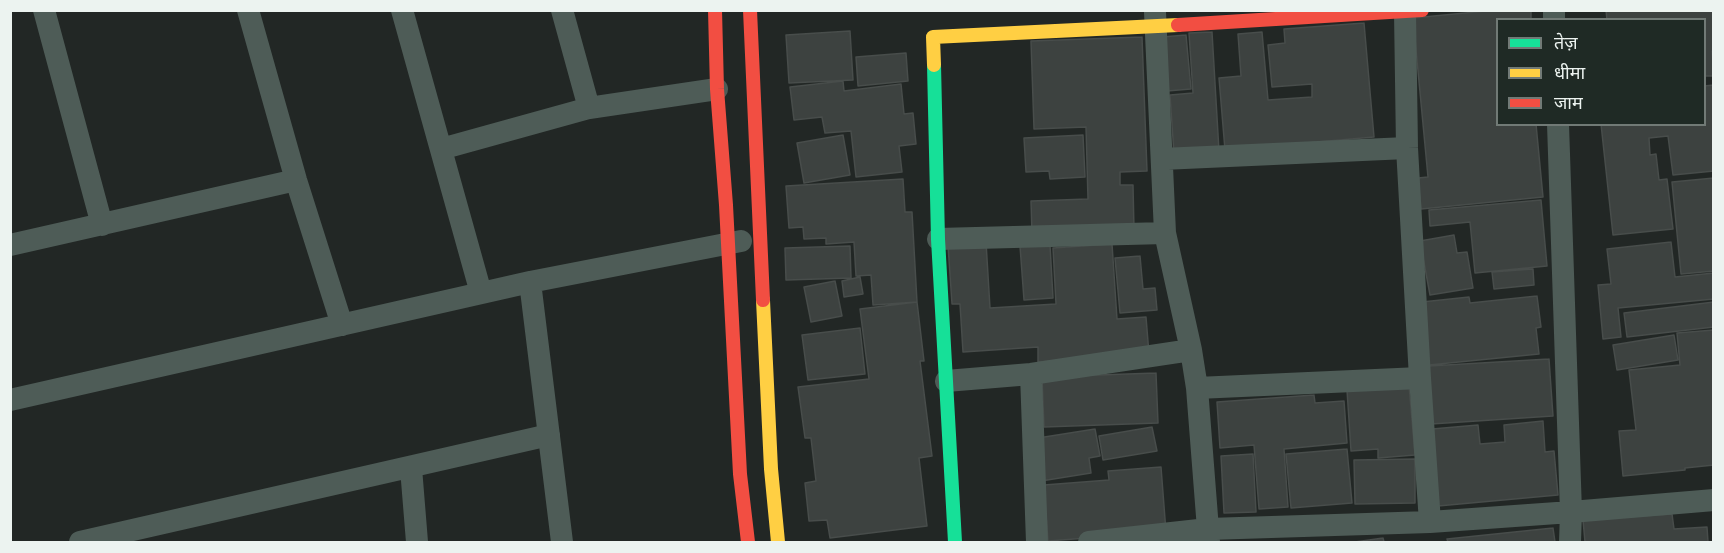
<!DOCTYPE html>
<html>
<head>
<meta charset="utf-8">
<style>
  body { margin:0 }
  #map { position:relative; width:1724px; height:553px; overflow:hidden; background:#222725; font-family:"Noto Serif","Noto Sans Devanagari",serif }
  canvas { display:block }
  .frame { position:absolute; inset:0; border:12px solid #ecf3f0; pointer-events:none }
  .legend { position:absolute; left:1496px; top:18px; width:210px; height:108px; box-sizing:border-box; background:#1f2a25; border:2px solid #717a76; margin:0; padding:8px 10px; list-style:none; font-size:18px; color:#ecf3f0 }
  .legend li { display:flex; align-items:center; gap:12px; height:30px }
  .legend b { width:30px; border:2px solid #717a76 }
</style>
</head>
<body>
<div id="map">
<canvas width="1724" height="553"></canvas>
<div class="frame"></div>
<ul class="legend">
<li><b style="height:8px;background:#16e098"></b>तेज़</li>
<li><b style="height:8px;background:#ffcf43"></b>धीमा</li>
<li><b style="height:8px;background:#f24e42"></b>जाम</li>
</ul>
</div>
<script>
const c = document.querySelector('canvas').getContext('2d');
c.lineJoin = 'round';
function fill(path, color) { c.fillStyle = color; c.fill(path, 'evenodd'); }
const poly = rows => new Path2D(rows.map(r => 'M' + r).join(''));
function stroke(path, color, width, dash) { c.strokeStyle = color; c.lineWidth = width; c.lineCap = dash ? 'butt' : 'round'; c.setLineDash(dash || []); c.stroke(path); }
const building = poly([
  [1496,10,1531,10,1531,20,1498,20,1498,124,1536,124,1543,197,1421,209,1418,178,1428,177,1413,18,1496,10],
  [1606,10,1714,10,1714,51,1712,51,1714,76,1704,76,1704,20,1607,20,1606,10],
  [1364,23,1374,137,1225,150,1219,78,1241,76,1238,34,1262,32,1268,100,1312,97,1312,84,1272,87,1268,45,1285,43,1284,29,1364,23],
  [850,31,853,80,789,83,786,35,850,31],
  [1212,32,1219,151,1174,154,1170,95,1193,93,1189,33,1212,32],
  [1186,35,1191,89,1167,91,1162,37,1186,35],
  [1142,37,1147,171,1120,172,1120,185,1133,185,1134,230,1032,233,1031,201,1088,199,1086,127,1034,129,1031,41,1142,37],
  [906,53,908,81,858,86,856,57,906,53],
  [843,81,844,91,901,84,904,114,913,113,916,144,899,146,902,172,856,177,851,131,825,133,822,117,794,120,790,87,843,81],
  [1714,85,1714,171,1673,175,1668,136,1649,138,1650,155,1656,154,1659,180,1667,179,1673,229,1613,235,1601,124,1704,124,1704,86,1714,85],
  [843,135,850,175,804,183,797,143,843,135],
  [1083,135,1085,177,1050,179,1049,171,1026,172,1024,138,1083,135],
  [1714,178,1714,271,1681,274,1672,182,1714,178],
  [903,179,905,212,912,212,917,302,873,305,871,275,856,276,854,242,826,244,826,238,804,239,803,227,789,228,786,186,903,179],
  [1541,200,1547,266,1475,273,1470,222,1430,226,1429,210,1541,200],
  [1454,235,1457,253,1467,252,1473,288,1430,295,1420,241,1454,235],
  [986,242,990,308,1056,304,1053,248,1112,244,1117,319,1146,317,1149,354,1038,362,1038,347,963,352,960,304,952,304,948,245,986,242],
  [1671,242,1675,277,1714,273,1714,299,1618,308,1621,337,1603,339,1598,285,1611,284,1607,249,1671,242],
  [1050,245,1053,298,1024,300,1020,246,1050,245],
  [850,246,851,278,786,280,785,248,850,246],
  [1140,256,1143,289,1155,288,1157,310,1120,313,1115,258,1140,256],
  [1533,269,1534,285,1494,289,1492,272,1533,269],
  [860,277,863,294,844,297,842,281,860,277],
  [835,281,842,316,811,322,804,287,835,281],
  [1537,296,1541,327,1536,328,1539,354,1429,365,1422,302,1469,297,1470,303,1537,296],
  [917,302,924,361,920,361,932,456,919,458,927,526,830,538,827,520,809,521,805,483,816,481,811,438,805,438,798,387,869,379,860,309,917,302],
  [1714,302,1714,327,1627,337,1624,313,1714,302],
  [860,328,865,374,808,380,802,335,860,328],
  [1714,330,1714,465,1685,468,1685,470,1623,476,1619,431,1636,430,1629,370,1680,365,1677,333,1714,330],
  [1674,335,1678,360,1617,370,1613,345,1674,335],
  [1549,359,1553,416,1431,424,1429,366,1549,359],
  [1156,373,1158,423,1044,427,1042,377,1156,373],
  [1409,385,1415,455,1378,458,1378,449,1351,451,1347,390,1409,385],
  [1314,395,1315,403,1344,401,1347,443,1284,449,1288,507,1259,509,1254,445,1220,448,1217,402,1314,395],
  [1543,421,1545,452,1554,451,1558,495,1438,506,1432,429,1478,425,1480,444,1505,442,1504,425,1543,421],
  [1152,427,1157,451,1103,460,1099,436,1152,427],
  [1095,429,1100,456,1089,458,1091,473,1041,481,1038,438,1095,429],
  [1347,449,1352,503,1291,508,1286,454,1347,449],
  [1253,454,1256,512,1224,513,1221,456,1253,454],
  [1415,459,1415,503,1355,504,1354,460,1415,459],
  [1161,467,1166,532,1048,541,1044,485,1109,480,1108,471,1161,467],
  [1672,514,1674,529,1707,527,1708,542,1585,542,1583,520,1672,514],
  [1553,528,1555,542,1448,542,1447,539,1553,528],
  [1383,538,1384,542,1355,542,1383,538]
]);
fill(building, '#3d4240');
stroke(building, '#484d4b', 1.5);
stroke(poly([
  [44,10,102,225],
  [248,10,296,180,342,325],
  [402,10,481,293],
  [562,10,589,108,717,89],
  [1554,10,1554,20],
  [1155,12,1165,233,1191,350,1197,388,1209,542],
  [1405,12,1407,148,1420,378,1430,522],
  [441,149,589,108],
  [1162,159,1407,148],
  [938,239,1165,233],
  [10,245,296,180],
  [530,282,562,542],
  [1031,374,1037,542],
  [946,381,1031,374,1191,350],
  [1197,388,1420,378],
  [10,400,530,282,741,241],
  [411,468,417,542],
  [80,542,549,435],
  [1089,542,1208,529,1430,522,1571,512,1558,124],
  [1570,542,1571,512,1714,500]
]), '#4e5c57', 22);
stroke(poly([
  [934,65,938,239,955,542]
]), '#16e098', 14);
stroke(poly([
  [934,65,933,37,1178,25],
  [763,300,771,469,778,542]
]), '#ffcf43', 14);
stroke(poly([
  [715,10,717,89,726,205,740,474,748,542],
  [750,10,763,300],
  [1178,25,1422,10]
]), '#f24e42', 14);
</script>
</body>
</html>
